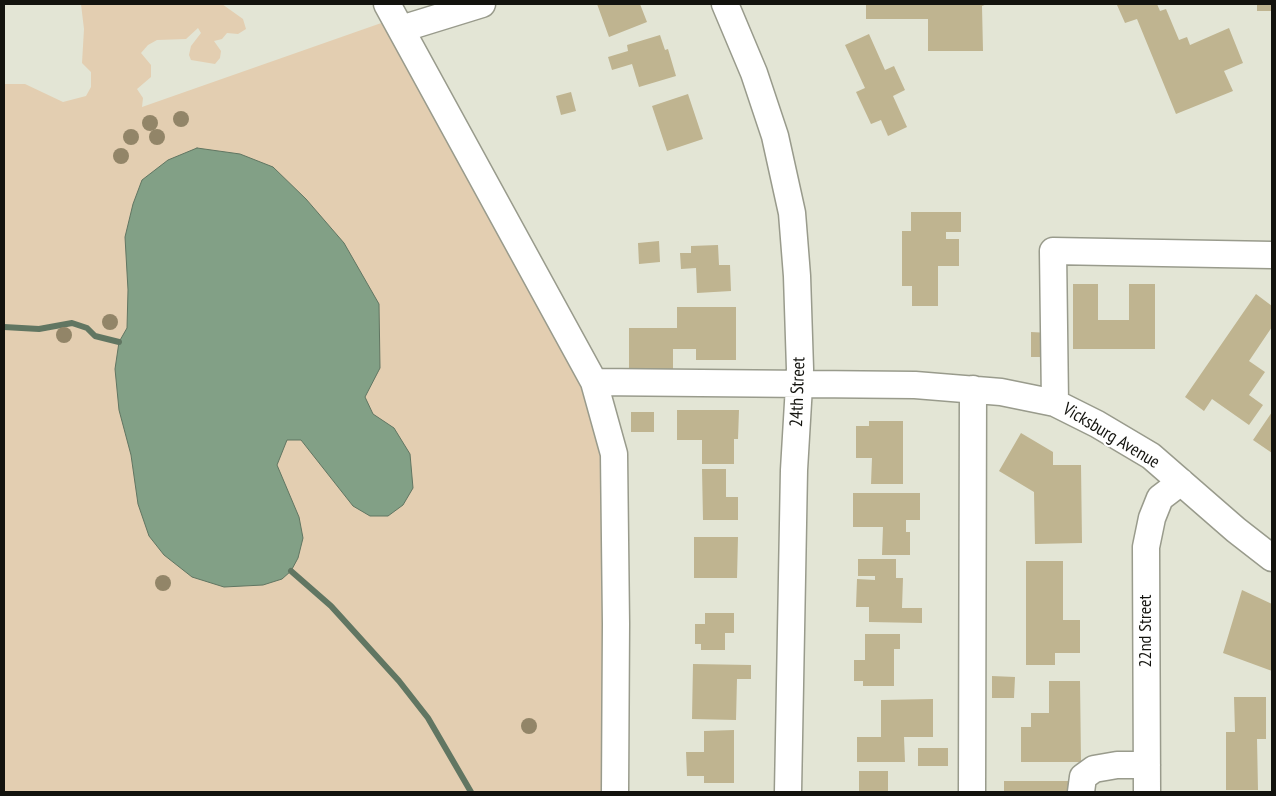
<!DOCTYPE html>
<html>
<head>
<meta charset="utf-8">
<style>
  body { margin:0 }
  #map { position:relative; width:1276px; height:796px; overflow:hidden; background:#e3e5d5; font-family:"PT Sans Narrow",sans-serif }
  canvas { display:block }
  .frame { position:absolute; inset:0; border:5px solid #13130e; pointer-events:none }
</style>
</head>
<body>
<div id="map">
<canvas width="1276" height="796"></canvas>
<div class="frame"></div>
</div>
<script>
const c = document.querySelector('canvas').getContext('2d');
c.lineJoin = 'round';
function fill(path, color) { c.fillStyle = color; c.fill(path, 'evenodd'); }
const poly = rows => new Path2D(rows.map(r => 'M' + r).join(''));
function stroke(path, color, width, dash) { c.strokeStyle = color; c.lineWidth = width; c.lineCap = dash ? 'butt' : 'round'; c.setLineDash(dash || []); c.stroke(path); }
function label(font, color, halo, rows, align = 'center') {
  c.font = font + ' "PT Sans Narrow",sans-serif'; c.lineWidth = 4.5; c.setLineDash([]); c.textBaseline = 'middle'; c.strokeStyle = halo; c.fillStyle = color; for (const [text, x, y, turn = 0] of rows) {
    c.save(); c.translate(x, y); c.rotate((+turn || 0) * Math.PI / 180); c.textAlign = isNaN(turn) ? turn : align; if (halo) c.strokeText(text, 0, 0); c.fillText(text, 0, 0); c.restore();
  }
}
fill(poly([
  [81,4,222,4,243,19,246,29,238,34,227,33,222,39,214,41,221,51,220,58,215,64,191,60,189,55,191,46,201,33,198,28,186,39,157,40,148,45,141,53,151,65,151,77,137,89,143,98,142,107,387,21,595,409,602,436,606,792,4,792,4,84,25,84,63,102,86,96,91,87,91,72,82,63,84,29]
]), '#e3ceb1');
const water = poly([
  [197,148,240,154,273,167,306,199,344,243,379,304,380,368,365,397,373,414,394,428,410,454,413,488,403,505,388,516,370,516,353,506,301,440,287,440,277,465,299,517,303,538,298,558,291,571,282,579,263,585,224,587,192,577,164,555,149,536,138,504,131,455,119,410,115,369,119,342,127,328,128,290,125,237,133,204,142,180,168,160,197,148]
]);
fill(water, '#82a086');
stroke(water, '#617662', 1);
stroke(poly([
  [4,327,39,329,72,323,87,328,95,336,119,342],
  [291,571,331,606,399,681,428,718,471,792]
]), '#617662', 6);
fill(poly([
  [597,4,640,4,647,22,609,37],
  [866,4,987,4,982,6,983,51,928,51,928,19,866,19],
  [1157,4,1160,11,1166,9,1179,40,1187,37,1190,45,1229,28,1243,63,1224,71,1233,91,1176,114,1137,19,1125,23,1117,5],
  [1257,4,1272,4,1272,11,1257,11],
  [869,34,885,70,894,66,905,90,893,96,907,127,888,136,881,120,871,124,856,92,865,88,845,45],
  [660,35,665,50,668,49,676,76,639,87,632,64,612,70,608,57,628,51,627,45],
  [571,92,576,111,561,115,556,96],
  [688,94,703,139,667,151,652,106],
  [911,212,961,212,961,232,946,232,946,239,959,239,959,266,938,266,938,306,912,306,912,286,902,286,902,231,911,231],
  [659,241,660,262,639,264,638,243],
  [718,245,719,265,730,265,731,291,697,293,696,268,681,269,680,253,691,253,691,246],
  [1073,284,1098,284,1098,320,1129,320,1129,284,1155,284,1155,349,1073,349],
  [1256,294,1272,306,1272,327,1249,361,1265,372,1249,395,1263,405,1249,425,1212,399,1204,411,1185,397],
  [677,307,736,307,736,360,696,360,696,349,673,349,673,377,629,376,629,328,677,328],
  [1031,332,1050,333,1050,357,1031,357],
  [677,410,739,410,738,439,734,439,734,464,702,464,702,440,677,440],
  [631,412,654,412,654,432,631,432],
  [1272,412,1272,453,1253,440],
  [869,421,903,421,903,484,871,484,872,458,856,458,856,426,869,426],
  [1021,433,1053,452,1053,465,1081,465,1082,543,1035,544,1034,492,999,471],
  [702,469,726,469,726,497,738,497,738,520,703,520],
  [853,493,920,493,920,520,906,520,906,532,910,532,910,555,882,555,883,527,853,527],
  [694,537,738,537,737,578,694,578],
  [858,559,896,559,896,578,903,578,902,608,922,608,922,623,869,622,869,607,856,607,857,579,875,580,875,576,858,576],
  [1026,561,1063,561,1063,620,1080,620,1080,653,1055,653,1055,665,1026,665],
  [1242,590,1272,604,1272,671,1223,653],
  [705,613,734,613,734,633,725,633,725,650,701,650,701,644,695,644,695,624,705,624],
  [865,634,900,634,900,649,894,649,894,686,863,686,863,681,854,681,854,660,865,660],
  [693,664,751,665,751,679,737,679,736,720,692,719],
  [992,676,1015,677,1014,698,992,698],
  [1049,681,1080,681,1081,762,1021,762,1021,727,1031,727,1031,713,1049,713],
  [1234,697,1266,697,1266,739,1257,739,1258,790,1226,790,1226,732,1235,732],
  [933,699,933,737,904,737,905,762,857,762,857,737,881,737,881,700],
  [734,730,734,783,704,783,704,776,687,776,686,752,704,752,704,731],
  [918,748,948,748,948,766,918,766],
  [859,771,888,771,888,792,859,792],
  [1004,781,1074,781,1074,792,1004,792]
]), '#bfb490');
const minor = poly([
  [387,4,594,382,614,454,616,624,615,792],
  [725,4,754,73,775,136,792,213,797,276,800,369,794,470,788,792],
  [401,29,482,4],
  [594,382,915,385,1001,392,1055,403,1097,424,1151,456,1236,530,1272,558],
  [1055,403,1053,251,1272,255],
  [972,792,973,389],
  [1081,792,1083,777,1094,769,1117,765,1147,765],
  [1147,792,1146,547,1152,518,1160,498,1181,482]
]);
stroke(minor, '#999b8c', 29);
stroke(minor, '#fff', 26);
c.fillStyle = '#928568';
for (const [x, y] of [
  [181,119],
  [150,123],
  [131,137],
  [157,137],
  [121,156],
  [110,322],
  [64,335],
  [163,583],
  [529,726]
]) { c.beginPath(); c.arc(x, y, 8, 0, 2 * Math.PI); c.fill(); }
label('18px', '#13130e', '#fff', [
  ["24th Street",798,392,-88],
  ["Vicksburg Avenue",1111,436,31],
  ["22nd Street",1146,631,-90]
]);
</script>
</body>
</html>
